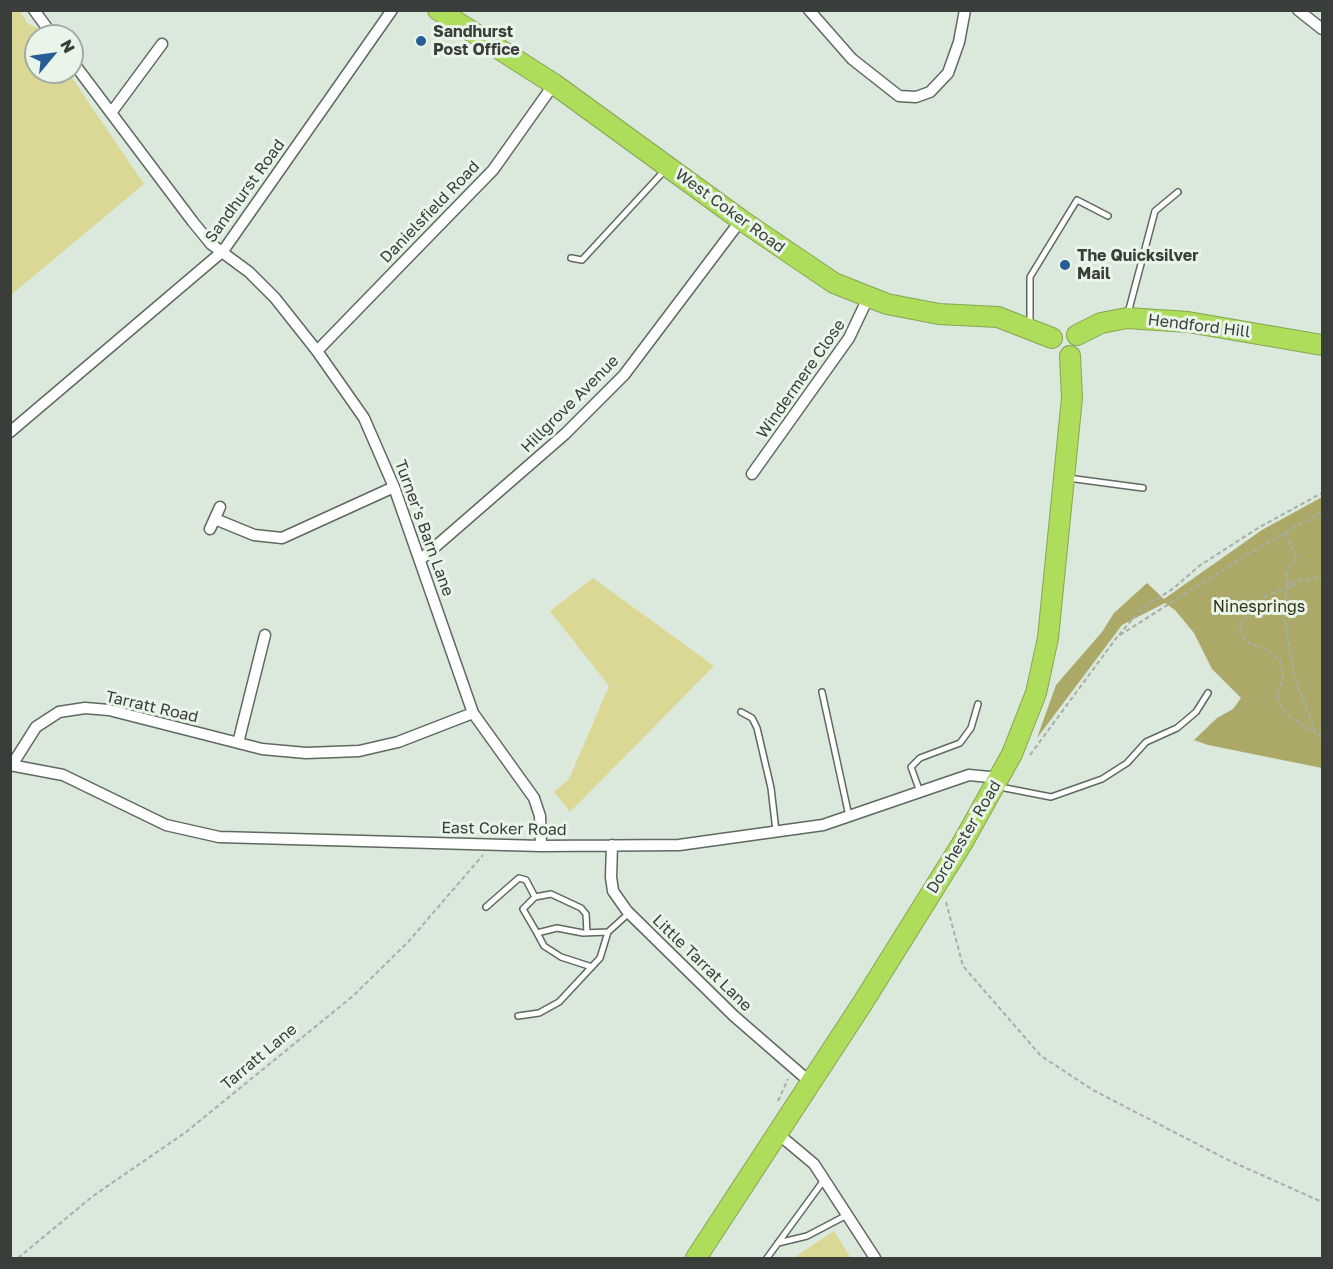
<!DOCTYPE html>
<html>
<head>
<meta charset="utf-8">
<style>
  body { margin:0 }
  #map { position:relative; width:1333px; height:1269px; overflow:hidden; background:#dbe8dc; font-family:"Golos Text",sans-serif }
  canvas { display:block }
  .frame { position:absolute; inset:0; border:12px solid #3a3e3a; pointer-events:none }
  .north { position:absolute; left:24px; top:24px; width:60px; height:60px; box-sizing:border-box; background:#e9f5e9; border:2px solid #a3aca3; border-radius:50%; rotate:61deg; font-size:16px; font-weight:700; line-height:24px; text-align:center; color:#3a3e3a }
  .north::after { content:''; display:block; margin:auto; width:21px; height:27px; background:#275d96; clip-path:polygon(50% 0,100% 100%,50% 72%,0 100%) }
</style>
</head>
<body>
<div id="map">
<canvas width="1333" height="1269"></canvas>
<div class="frame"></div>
<div class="north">N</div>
</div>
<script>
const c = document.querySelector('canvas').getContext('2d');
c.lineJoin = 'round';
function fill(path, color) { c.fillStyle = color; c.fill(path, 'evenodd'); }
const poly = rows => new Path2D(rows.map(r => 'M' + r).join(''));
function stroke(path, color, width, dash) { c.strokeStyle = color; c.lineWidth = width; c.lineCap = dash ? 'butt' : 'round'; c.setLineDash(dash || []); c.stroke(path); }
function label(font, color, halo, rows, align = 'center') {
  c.font = font + ' "Golos Text",sans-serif'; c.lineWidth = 6; c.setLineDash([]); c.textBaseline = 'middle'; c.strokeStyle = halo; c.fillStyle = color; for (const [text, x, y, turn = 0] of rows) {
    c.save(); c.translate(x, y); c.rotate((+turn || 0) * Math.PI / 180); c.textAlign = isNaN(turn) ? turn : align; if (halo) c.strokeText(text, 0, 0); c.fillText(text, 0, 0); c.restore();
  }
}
fill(poly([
  [19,10,28,24,38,28,43,36,36,36,36,72,68,72,144,184,11,295,10,11],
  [593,578,714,666,570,812,554,792,569,779,609,686,550,611],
  [834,1231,851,1258,793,1258]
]), '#dbd896');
fill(poly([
  [1322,497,1322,768,1208,745,1194,740,1217,718,1233,709,1241,698,1212,669,1194,633,1175,610,1165,603,1122,625,1037,738,1056,685,1102,632,1114,613,1147,583,1164,599,1262,530]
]), '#aca968');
const lane = poly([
  [571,258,582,260,665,170],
  [1128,313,1155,211,1178,192],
  [1030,324,1030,277,1077,200,1108,216],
  [1068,478,1143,488],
  [822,692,849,816],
  [741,712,752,718,757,728,771,788,776,831],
  [1000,787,1051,797,1102,779,1127,763,1146,742,1177,728,1196,712,1208,693],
  [920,792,911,767,920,758,960,743,971,728,978,704],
  [486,907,519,878,526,880,535,897],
  [537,933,523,909,535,897,551,894,581,908,586,914,587,933],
  [592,967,561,957,544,946,537,933,557,928,583,933,608,932],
  [518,1016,539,1013,559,1002,600,958,608,932,629,913],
  [778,1243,807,1236,847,1215],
  [767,1258,824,1180]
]);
const street = poly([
  [34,10,53,36],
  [809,10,852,59,899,96,916,97,930,92,948,73,959,42,965,10],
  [1298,10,1322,29],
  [72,61,193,222,211,244,249,272,275,298,317,351,364,418,394,487,473,713,534,798,540,816,541,846],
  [111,113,162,44],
  [317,351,493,170,554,84],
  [10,432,223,251,392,10],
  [752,474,849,338,868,298],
  [215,519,254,535,282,538,394,487],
  [210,529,220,507],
  [420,560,565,434,624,375,741,220],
  [238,743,265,635],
  [10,765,63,775,166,825,219,837,541,846,679,845,823,825,969,775,1000,778],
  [12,765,36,727,59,712,85,708,109,710,262,749,306,753,359,751,398,742,473,713],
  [612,845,611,877,613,891,627,911,734,1016,810,1082],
  [777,1133,814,1164,875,1258]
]);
const highway = poly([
  [438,10,554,84,741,220,834,283,887,304,939,314,998,317,1052,338],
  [1077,335,1101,323,1127,318,1188,322,1322,345],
  [696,1258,862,1004,963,842,1012,754,1036,693,1048,638,1072,398,1070,356]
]);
stroke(lane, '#5f695f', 8);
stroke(street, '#5f695f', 13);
stroke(highway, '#85a550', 22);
stroke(poly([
  [1285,533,1297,558,1287,572,1285,578,1288,583,1322,577],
  [1288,583,1283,609,1295,679,1316,733,1322,737],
  [1296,584,1266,596,1248,613,1240,629,1246,642,1267,650,1280,661,1283,676,1277,697,1286,715,1316,733],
  [1119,635,1141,609,1174,588,1199,566,1258,528,1322,493],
  [1030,755,1117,637,1246,555,1322,512],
  [946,902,963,966,1041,1056,1093,1090,1226,1159,1322,1202],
  [778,1101,788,1079],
  [18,1258,93,1196,186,1132,353,996,408,942,483,855]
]), '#a5afa5', 2, [4.5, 3]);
stroke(lane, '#fff', 5);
stroke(street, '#fff', 10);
stroke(highway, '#aedd5c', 20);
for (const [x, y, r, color] of [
  [421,41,6,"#275d96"],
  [1065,265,6,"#275d96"]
]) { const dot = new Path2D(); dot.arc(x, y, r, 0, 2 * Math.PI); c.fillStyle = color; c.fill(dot); stroke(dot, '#e9f5e9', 2); }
label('bold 16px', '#3a3e3a', '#e9f5e9', [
  ["Sandhurst",433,32],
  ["Post Office",433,50],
  ["The Quicksilver",1077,256],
  ["Mail",1077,274]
], 'left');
label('16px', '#3a3e3a', '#e9f5e9', [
  ["Sandhurst Road",245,191,-54],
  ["West Coker Road",730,211,36],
  ["Danielsfield Road",430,212,-46],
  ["Hendford Hill",1199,326,7],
  ["Windermere Close",801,379,-55],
  ["Hillgrove Avenue",570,404,-45],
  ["Turner's Barn Lane",424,528,70],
  ["Tarratt Road",152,707,13],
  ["East Coker Road",504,829,1],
  ["Dorchester Road",964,837,-59],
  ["Little Tarrat Lane",702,963,44],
  ["Tarratt Lane",259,1057,-40]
]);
label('16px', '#343214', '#e9f5e9', [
  ["Ninesprings",1259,607]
]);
</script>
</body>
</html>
